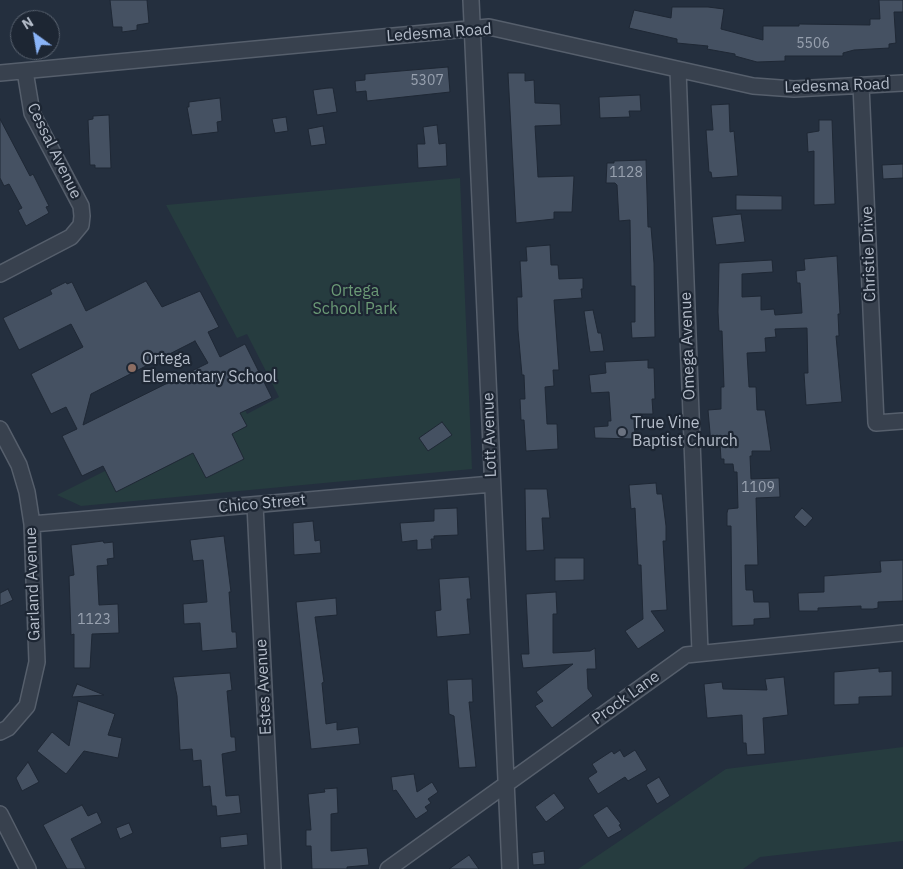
<!DOCTYPE html>
<html>
<head>
<meta charset="utf-8">
<style>
  body { margin:0 }
  #map { position:relative; width:903px; height:869px; overflow:hidden; background:#242f3e; font-family:"IBM Plex Sans",sans-serif }
  canvas { display:block }
  .north { position:absolute; left:10px; top:10px; width:50px; height:50px; box-sizing:border-box; background:#1d2633; border:1px solid #59626f; border-radius:50%; rotate:328deg; font-size:14px; font-weight:700; line-height:20px; text-align:center; color:#b4bcc9 }
  .north::after { content:''; display:block; margin:auto; width:18px; height:22px; background:#8ab4f8; clip-path:polygon(50% 0,100% 100%,50% 72%,0 100%) }
</style>
</head>
<body>
<div id="map">
<canvas width="903" height="869"></canvas>
<div class="north">N</div>
</div>
<script>
const c = document.querySelector('canvas').getContext('2d');
c.lineJoin = 'round';
function fill(path, color) { c.fillStyle = color; c.fill(path, 'evenodd'); }
const poly = rows => new Path2D(rows.map(r => 'M' + r).join(''));
function stroke(path, color, width, dash) { c.strokeStyle = color; c.lineWidth = width; c.lineCap = dash ? 'butt' : 'round'; c.setLineDash(dash || []); c.stroke(path); }
function label(font, color, halo, rows, align = 'center') {
  c.font = font + ' "IBM Plex Sans",sans-serif'; c.lineWidth = 4.5; c.setLineDash([]); c.textBaseline = 'middle'; c.strokeStyle = halo; c.fillStyle = color; for (const [text, x, y, turn = 0] of rows) {
    c.save(); c.translate(x, y); c.rotate((+turn || 0) * Math.PI / 180); c.textAlign = isNaN(turn) ? turn : align; if (halo) c.strokeText(text, 0, 0); c.fillText(text, 0, 0); c.restore();
  }
}
fill(poly([
  [460,178,472,469,81,506,57,495,241,403,247,414,279,397,247,334,237,338,166,205],
  [903,747,903,841,760,857,743,869,578,869,726,769]
]), '#263c3f');
const building = poly([
  [110,0,147,0,149,23,137,25,137,30,122,32,122,27,113,27,110,0],
  [879,0,903,0,903,12,894,12,896,43,889,44,889,48,854,50,843,53,843,56,785,56,785,61,757,62,735,56,735,54,707,49,708,46,677,43,677,39,629,28,634,10,671,18,672,7,708,7,724,9,721,29,763,40,763,26,799,26,799,24,870,25,870,19,880,19,879,0],
  [448,67,450,92,367,101,366,91,356,92,355,81,365,80,365,74,448,67],
  [508,73,525,73,525,81,534,80,535,103,560,104,561,125,535,126,538,177,574,176,572,212,554,212,554,219,516,223,508,73],
  [328,88,333,88,337,112,317,115,313,90,328,88],
  [640,95,641,111,629,111,630,117,600,118,599,97,640,95],
  [220,98,222,121,217,122,218,132,192,135,187,107,189,107,189,102,220,98],
  [729,104,730,132,734,131,738,176,712,178,711,172,709,172,706,130,713,130,711,105,729,104],
  [109,115,111,168,95,168,95,165,90,165,88,120,93,119,93,116,109,115],
  [286,117,288,131,275,133,272,119,286,117],
  [0,119,30,176,33,174,49,206,46,207,49,213,26,226,18,210,22,208,9,184,4,186,0,178,0,119],
  [819,120,832,120,835,204,814,205,814,151,808,152,807,133,819,131,819,120],
  [437,125,439,144,446,143,447,166,418,168,417,144,425,144,423,127,437,125],
  [323,126,326,144,311,146,308,129,323,126],
  [646,160,648,227,651,227,654,263,655,337,632,338,631,322,635,322,635,286,631,286,630,220,619,221,617,185,615,183,606,183,607,163,614,163,614,161,646,160],
  [903,164,903,178,883,179,882,165,903,164],
  [736,195,782,196,782,210,736,210,736,195],
  [741,214,745,242,716,245,712,217,741,214],
  [550,245,551,265,558,265,559,279,583,278,583,289,581,289,582,298,554,300,559,370,553,370,554,386,545,387,547,424,557,424,558,449,526,451,524,420,521,420,520,399,525,399,524,375,522,375,518,330,517,297,522,297,520,261,527,261,526,247,550,245],
  [837,256,840,314,838,314,839,336,836,336,842,402,806,405,804,373,808,373,807,328,775,329,776,337,765,338,766,352,747,353,749,387,756,387,757,410,765,410,771,451,752,451,752,456,750,456,751,479,779,478,780,497,756,498,758,565,745,565,746,590,753,590,754,602,769,602,770,618,754,619,754,625,732,626,731,526,727,526,727,513,728,509,738,508,737,472,734,472,733,464,724,464,724,459,721,459,720,443,711,444,708,410,721,409,721,387,724,387,722,331,719,331,718,312,719,263,772,260,773,272,742,274,742,297,761,296,761,310,774,309,775,315,802,313,800,283,797,283,796,271,805,270,804,259,837,256],
  [146,281,162,307,200,291,219,327,208,332,220,357,245,344,272,398,240,413,247,426,232,434,244,459,206,478,193,453,116,492,103,466,82,476,62,436,77,429,66,407,51,414,31,374,83,347,71,324,19,350,3,318,52,294,50,290,66,282,67,284,72,282,86,311,146,281],
  [195,341,208,363,83,425,91,394,195,341],
  [593,310,598,333,601,333,604,351,590,352,584,311,593,310],
  [648,360,648,368,654,368,655,399,652,399,653,414,634,414,635,439,595,438,594,427,608,426,608,421,611,421,609,392,591,393,589,375,606,373,605,362,648,360],
  [442,422,452,435,428,451,419,438,442,422],
  [656,483,657,494,662,494,666,526,666,541,663,541,667,610,651,611,665,631,638,649,625,631,643,619,641,565,638,565,635,508,631,509,629,485,656,483],
  [525,489,547,489,550,518,542,518,544,550,526,551,525,489],
  [457,508,458,535,434,536,434,539,431,539,432,549,417,550,417,540,402,542,400,523,434,521,434,509,457,508],
  [802,508,813,518,805,527,794,517,802,508],
  [313,521,315,541,320,540,321,553,294,555,293,523,313,521],
  [224,536,231,592,229,592,232,632,236,632,237,648,202,651,200,623,184,624,183,604,207,602,203,560,193,561,190,540,224,536],
  [103,541,104,543,113,542,114,558,107,559,108,565,97,566,99,605,118,604,119,633,92,634,90,668,74,668,74,634,71,635,69,576,74,575,71,545,103,541],
  [555,558,584,558,584,580,555,581,555,558],
  [903,560,903,601,878,602,878,608,873,609,861,609,861,606,818,608,818,611,799,611,798,593,824,592,824,576,881,572,880,561,903,560],
  [469,577,471,599,467,599,470,634,437,637,435,611,441,610,439,579,469,577],
  [8,589,13,600,0,606,0,593,8,589],
  [556,592,557,614,553,614,553,653,590,651,595,648,596,669,587,669,588,689,593,696,552,728,535,706,543,701,536,692,573,664,523,668,521,654,529,654,526,594,556,592],
  [336,598,337,615,315,617,324,682,322,683,326,724,337,722,337,730,358,727,360,744,311,749,296,602,336,598],
  [879,668,879,672,892,671,892,696,859,697,859,704,834,705,834,672,879,668],
  [230,673,232,690,227,691,231,737,235,737,236,751,222,754,226,796,239,795,241,813,217,816,216,806,212,806,210,786,203,787,201,760,193,761,192,749,180,750,177,696,173,677,230,673],
  [784,677,788,715,763,718,765,754,747,755,746,743,743,743,742,715,707,718,704,684,722,682,723,689,767,690,765,679,784,677],
  [472,679,473,702,469,702,476,767,459,768,454,716,449,714,447,680,472,679],
  [77,684,104,695,72,697,77,684],
  [78,701,115,714,108,735,122,738,118,758,84,751,66,774,37,751,52,732,69,746,78,701],
  [620,750,624,757,635,750,647,770,628,781,625,777,598,794,588,778,597,772,592,764,612,751,614,754,620,750],
  [28,762,39,782,22,791,16,778,28,762],
  [414,774,417,792,432,782,438,792,428,799,431,803,425,807,428,811,416,819,396,790,393,791,391,777,414,774],
  [659,777,670,796,657,804,646,785,659,777],
  [337,788,338,813,331,814,331,851,367,848,369,865,347,867,347,869,312,869,311,846,306,846,306,830,311,830,308,794,325,792,324,789,337,788],
  [554,793,565,808,546,822,535,807,554,793],
  [82,805,88,816,97,812,102,823,71,839,86,869,67,869,43,825,82,805],
  [607,806,621,824,619,825,622,830,608,838,593,815,607,806],
  [129,823,133,833,120,839,116,828,129,823],
  [247,834,248,845,221,848,220,837,247,834],
  [544,851,545,864,533,865,532,853,544,851],
  [469,855,479,869,449,869,469,855]
]);
fill(building, '#455162');
stroke(building, '#1f2835', 1);
const minor = poly([
  [471,0,510,869],
  [678,70,700,652],
  [0,73,489,27,753,86,794,89,903,83],
  [861,85,876,423,903,421],
  [0,274,71,237,81,225,82,216,81,206,32,113,25,71],
  [0,429,19,465,27,492,32,524,37,662,27,706,8,728,0,732],
  [255,505,273,869],
  [32,524,492,484],
  [0,814,28,869],
  [388,869,686,655,903,633]
]);
stroke(minor, '#565f6c', 18);
stroke(minor, '#38414e', 15);
for (const [x, y, r, color] of [
  [132,368,5,"#8d6e63"],
  [622,432,5,"#6b7280"]
]) { const dot = new Path2D(); dot.arc(x, y, r, 0, 2 * Math.PI); c.fillStyle = color; c.fill(dot); stroke(dot, '#1d2633', 2); }
label('14px', '#98a1af', null, [
  ["5506",813,44],
  ["5307",427,81],
  ["1128",626,173],
  ["1109",758,488],
  ["1123",94,620]
]);
label('16px', '#b4bcc9', '#1d2633', [
  ["Ledesma Road",439,33,-4],
  ["Ledesma Road",837,86,-2],
  ["Cessal Avenue",54,151,64],
  ["Christie Drive",869,254,-92],
  ["Omega Avenue",688,346,-92],
  ["Lott Avenue",490,435,-92],
  ["Chico Street",262,504,-5],
  ["Garland Avenue",33,584,-92],
  ["Estes Avenue",264,687,-93],
  ["Prock Lane",626,698,-36]
]);
label('16px', '#6b9a76', '#1d2633', [
  ["Ortega",355,291],
  ["School Park",355,309]
]);
label('16px', '#b4bcc9', '#1d2633', [
  ["Ortega",142,359],
  ["Elementary School",142,377],
  ["True Vine",632,423],
  ["Baptist Church",632,441]
], 'left');
</script>
</body>
</html>
